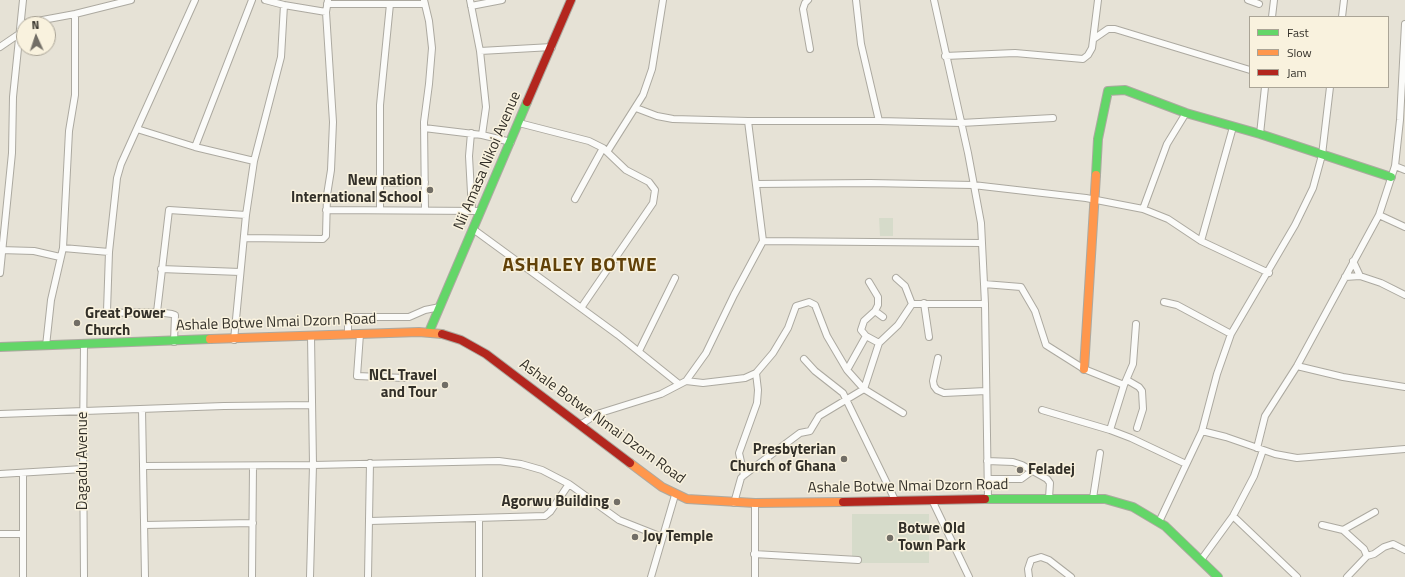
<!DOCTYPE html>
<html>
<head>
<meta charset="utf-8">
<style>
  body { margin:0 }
  #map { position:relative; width:1405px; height:577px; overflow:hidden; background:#e6e2d6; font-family:"Titillium Web",sans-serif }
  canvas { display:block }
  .legend { position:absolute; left:1249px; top:16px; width:140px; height:72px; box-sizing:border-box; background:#f9f2de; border:1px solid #aaa496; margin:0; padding:5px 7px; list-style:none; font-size:12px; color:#333029 }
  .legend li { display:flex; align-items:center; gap:8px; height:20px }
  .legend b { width:20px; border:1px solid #aaa496 }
  .north { position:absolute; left:16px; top:16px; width:40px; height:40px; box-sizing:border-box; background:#f9f2de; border:1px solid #aaa496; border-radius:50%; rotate:357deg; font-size:11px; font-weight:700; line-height:16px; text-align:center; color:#333029 }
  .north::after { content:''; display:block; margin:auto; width:14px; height:18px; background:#726e66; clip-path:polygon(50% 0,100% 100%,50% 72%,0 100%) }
</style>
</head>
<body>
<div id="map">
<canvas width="1405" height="577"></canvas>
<ul class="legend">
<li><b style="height:5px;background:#63d668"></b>Fast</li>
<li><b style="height:5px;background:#ff974d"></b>Slow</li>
<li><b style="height:5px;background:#b3261e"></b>Jam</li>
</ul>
<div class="north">N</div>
</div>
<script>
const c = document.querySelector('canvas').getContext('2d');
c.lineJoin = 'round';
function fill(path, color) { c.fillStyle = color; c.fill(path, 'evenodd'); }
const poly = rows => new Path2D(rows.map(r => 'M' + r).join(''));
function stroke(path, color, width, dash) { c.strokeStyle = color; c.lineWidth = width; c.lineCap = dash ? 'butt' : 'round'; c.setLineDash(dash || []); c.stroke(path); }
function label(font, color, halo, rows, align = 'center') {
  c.font = font + ' "Titillium Web",sans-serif'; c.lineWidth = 3; c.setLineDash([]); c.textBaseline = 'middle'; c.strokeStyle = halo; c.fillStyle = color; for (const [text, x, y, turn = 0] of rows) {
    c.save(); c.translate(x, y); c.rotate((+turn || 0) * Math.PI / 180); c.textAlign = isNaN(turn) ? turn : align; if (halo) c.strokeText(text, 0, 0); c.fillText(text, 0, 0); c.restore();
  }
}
fill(poly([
  [879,218,893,218,893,236,880,236],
  [852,514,929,514,929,563,852,563]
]), '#d6dbca');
const street = poly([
  [265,0,284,5,326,12],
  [424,0,429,21,432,48,429,84,424,122,425,210],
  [470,0,480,51,486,107,482,135],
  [808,0,805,3,803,9,810,49],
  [856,0,861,44,879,121],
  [934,0,968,153,981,223,985,304,988,500],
  [1248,0,1259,4],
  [327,4,425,4],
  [471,6,502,0],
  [1272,17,1274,0],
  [1342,17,1344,0],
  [21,24,75,14,131,0],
  [1095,38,1108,29,1115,29,1250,70],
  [0,47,19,34],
  [480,51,552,47],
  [945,56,1015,53,1083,59,1088,55,1092,48,1098,0],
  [636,108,657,116,673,119,748,121,879,121,961,123,1053,118],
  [748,121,763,241],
  [519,123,589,141,603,148,626,170,649,182,655,190,653,203,581,308],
  [424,128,482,135,511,142],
  [137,129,195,147,254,161],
  [471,133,469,156,472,211],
  [1260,134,1265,87],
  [195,147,252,0],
  [607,152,643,95,652,69,663,0],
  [1395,166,1405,170],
  [380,183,425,182],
  [756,184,870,183,973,185,1086,198,1143,209,1168,219,1201,241,1269,273],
  [575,199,603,148],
  [380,209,380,105,390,4],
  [1143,209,1167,144,1186,113],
  [326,210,481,211],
  [1379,215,1405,227],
  [473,229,618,335,679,384],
  [244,238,323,239,326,236,327,195,331,170,333,122,326,12,328,0],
  [1201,241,1233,127],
  [63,248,109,252],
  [0,250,34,251,60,257],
  [1353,261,1360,276],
  [161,269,240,272],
  [0,273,12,153,13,97,23,0],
  [1345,277,1360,276,1381,283,1405,295],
  [896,278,905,286,912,304],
  [869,282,878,297,878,305,875,311],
  [984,284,1021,287,1035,311,1046,345,1084,369,1124,385],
  [1164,302,1177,305,1231,334],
  [924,303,929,337],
  [157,312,169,210,246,215],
  [883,317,875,311,864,321,861,330,866,336,847,370,864,389,903,413],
  [348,334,348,317,409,317,425,310,440,307],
  [360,334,357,376,404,378],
  [866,336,879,343],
  [234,340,246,215,254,161,281,57,284,5],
  [174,342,175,315,172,314,157,312,109,313,107,311,109,252,117,178,121,164,195,0],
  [84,344,83,440,84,577],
  [46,346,51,300,63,248,69,131,75,95,75,14],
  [639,351,675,278],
  [938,358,933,381,934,386,937,390,944,393,986,391],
  [804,359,815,371,843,393,895,500],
  [1297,366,1343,377,1405,387],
  [1127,380,1139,387,1142,391,1143,409,1137,428],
  [686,381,703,383,745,378,756,373,773,353,788,328,796,306,809,302,815,305,827,336,847,370],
  [142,409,145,577],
  [1042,410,1110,430,1131,438,1186,464],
  [0,414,224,406,312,405],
  [580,425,597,414,661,394,686,381,706,353,734,295,763,241,982,243],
  [1110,430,1124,385,1133,364,1136,324],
  [1202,431,1226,437,1275,454,1297,458,1405,449],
  [1257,448,1265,416,1297,366,1379,215,1395,166,1400,120,1405,24],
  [987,461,1013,462,1022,465,1047,479,1050,483,1049,498],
  [143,466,313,465,499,461,521,464,542,470,569,484,619,520,662,537],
  [0,474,83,469],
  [744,475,739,453,757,403,758,390,756,373],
  [988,479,1021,479,1032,471],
  [1093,498,1100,453],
  [932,500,969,577],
  [734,503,741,478,744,475,800,433,810,431,819,416,864,389,879,343,898,325,912,304,985,304],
  [1233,516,1297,577],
  [370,521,545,516,550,512,569,484],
  [1159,522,1202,431,1217,374,1231,334,1295,225,1313,188,1322,155,1330,87],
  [144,525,253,523],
  [1322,525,1343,530,1364,549,1367,556],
  [1343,530,1375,512],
  [0,534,23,534],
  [754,554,858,560],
  [1201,560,1233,516,1254,476,1263,450],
  [23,577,23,473],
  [252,577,253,466],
  [310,577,313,465,311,336],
  [368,577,370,463],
  [479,577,479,519],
  [651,577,675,495],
  [755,577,755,503],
  [1029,577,1028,569,1031,560,1041,557,1049,560,1071,577],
  [1347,577,1367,556,1374,554,1384,547,1393,544,1405,550]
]);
const fast = poly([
  [1096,175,1098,139,1108,91,1125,90,1186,113,1260,134,1391,177],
  [429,332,527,102],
  [0,347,210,339],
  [985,499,1105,499,1133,507,1165,526,1218,577]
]);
const slow = poly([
  [210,339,419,332,442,334],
  [1084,369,1096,175],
  [630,463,662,487,687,499,755,503,843,502]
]);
const jam = poly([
  [527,102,571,0],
  [442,334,461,340,486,354,630,463],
  [843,502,985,499]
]);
stroke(street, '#aca9a0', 8);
stroke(fast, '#aca9a0', 10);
stroke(slow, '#aca9a0', 10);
stroke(jam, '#aca9a0', 10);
stroke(street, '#fbfbf9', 6);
stroke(fast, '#63d668', 8);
stroke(slow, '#ff974d', 8);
stroke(jam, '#b3261e', 8);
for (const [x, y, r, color] of [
  [430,190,4,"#726e66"],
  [77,323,4,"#726e66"],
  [445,385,4,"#726e66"],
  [844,459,4,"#726e66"],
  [1020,470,4,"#726e66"],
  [617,502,4,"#726e66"],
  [635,537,4,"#726e66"],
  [890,538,4,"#726e66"]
]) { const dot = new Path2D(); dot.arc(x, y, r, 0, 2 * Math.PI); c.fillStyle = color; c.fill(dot); stroke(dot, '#f9f2de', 1.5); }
label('15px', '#333029', '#f9f2de', [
  ["Nii Amasa Nikoi Avenue",488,161,-67],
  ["Ashale Botwe Nmai Dzorn Road",276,323,-2],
  ["Ashale Botwe Nmai Dzorn Road",602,422,36],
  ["Dagadu Avenue",83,461,-90],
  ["Ashale Botwe Nmai Dzorn Road",908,487,-1]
]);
label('bold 15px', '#333029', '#f9f2de', [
  ["New nation",422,181],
  ["International School",422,198],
  ["Great Power",85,314,"left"],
  ["Church",85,331,"left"],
  ["NCL Travel",437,376],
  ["and Tour",437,393],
  ["Presbyterian",836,450],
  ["Church of Ghana",836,467],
  ["Feladej",1028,470,"left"],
  ["Agorwu Building",609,502],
  ["Botwe Old",898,529,"left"],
  ["Town Park",898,546,"left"],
  ["Joy Temple",643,537,"left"]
], 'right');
c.letterSpacing = '1px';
label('bold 19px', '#614109', '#f9f2de', [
  ["ASHALEY BOTWE",580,266]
]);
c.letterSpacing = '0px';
</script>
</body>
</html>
